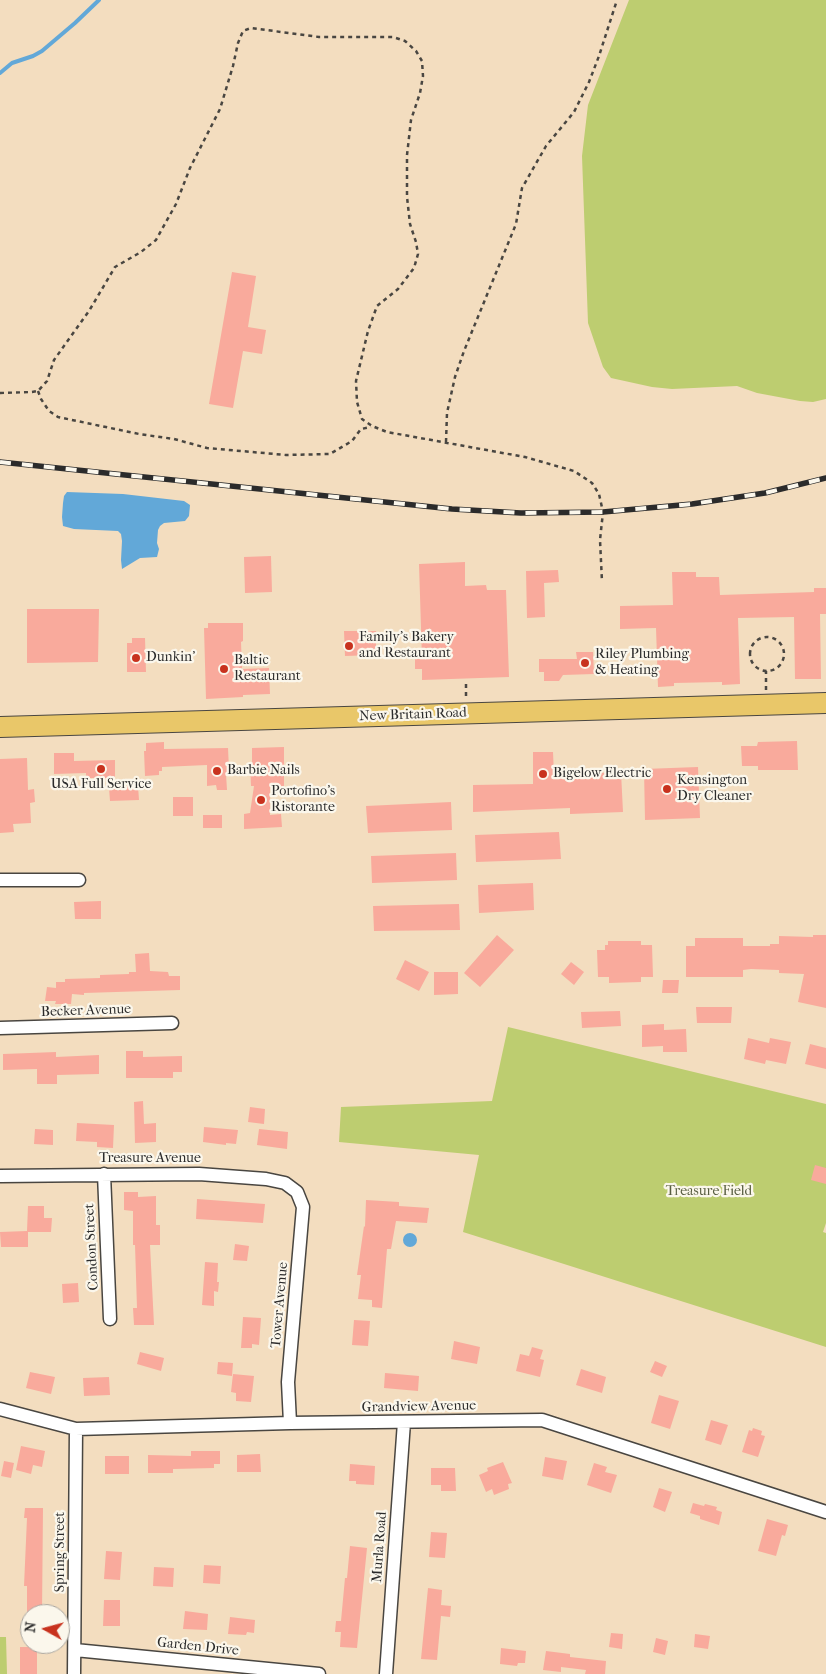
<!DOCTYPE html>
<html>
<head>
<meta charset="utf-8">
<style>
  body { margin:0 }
  #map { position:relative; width:826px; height:1674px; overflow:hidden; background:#f3ddbf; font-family:"IM FELL French Canon",serif }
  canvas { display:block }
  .north { position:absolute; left:20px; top:1604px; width:50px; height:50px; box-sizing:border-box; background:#fbf7ec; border:1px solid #a8a59f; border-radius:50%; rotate:277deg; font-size:14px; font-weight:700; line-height:20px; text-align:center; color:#2b2b2b }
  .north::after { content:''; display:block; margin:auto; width:18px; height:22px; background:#c8321e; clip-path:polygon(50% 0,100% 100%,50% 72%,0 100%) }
</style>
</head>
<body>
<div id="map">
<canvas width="826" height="1674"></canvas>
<div class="north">N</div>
</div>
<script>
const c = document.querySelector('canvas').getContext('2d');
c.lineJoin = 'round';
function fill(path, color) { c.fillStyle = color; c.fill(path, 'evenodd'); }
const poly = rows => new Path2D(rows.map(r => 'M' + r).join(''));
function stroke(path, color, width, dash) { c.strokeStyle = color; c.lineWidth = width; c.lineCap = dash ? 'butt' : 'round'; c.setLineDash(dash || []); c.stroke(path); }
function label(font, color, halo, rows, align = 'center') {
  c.font = font + ' "IM FELL French Canon",serif'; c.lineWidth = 4.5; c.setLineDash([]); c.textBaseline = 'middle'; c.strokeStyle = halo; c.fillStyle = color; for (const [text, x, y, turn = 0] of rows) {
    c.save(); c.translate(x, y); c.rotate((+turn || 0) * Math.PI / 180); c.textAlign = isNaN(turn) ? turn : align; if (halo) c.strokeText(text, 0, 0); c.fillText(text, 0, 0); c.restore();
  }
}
fill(poly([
  [629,0,826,0,826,399,813,402,800,401,757,393,737,386,672,389,652,387,611,378,603,367,588,323,582,156,588,105],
  [508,1027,826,1104,826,1223,823,1232,826,1233,826,1347,463,1232,479,1155,339,1142,341,1107,492,1101],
  [0,1637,6,1637,7,1674,0,1674]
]), '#bdcd70');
fill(poly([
  [67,492,123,494,184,501,190,505,189,516,185,521,164,523,160,526,158,530,157,543,159,549,157,557,140,558,122,569,121,560,122,541,121,534,118,531,74,529,63,526,62,517,63,503,64,496],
  '403 1240a7 7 0 1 1 14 0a7 7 0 1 1-14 0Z'
]), '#62a8d8');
stroke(poly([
  [0,73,12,63,33,56,42,51,75,23,99,0]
]), '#62a8d8', 4);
fill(poly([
  [232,272,256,276,248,327,266,330,262,354,243,351,233,408,209,404],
  [271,556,272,592,245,593,244,557],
  [465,562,465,586,486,585,487,590,506,590,509,677,422,680,422,669,415,669,415,659,422,659,419,564],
  [558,570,559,582,544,583,545,617,527,618,526,571],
  [672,572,696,572,696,577,719,577,720,595,814,592,814,588,826,588,826,614,820,614,821,679,795,679,794,617,738,618,740,684,722,685,722,682,674,683,674,686,658,687,656,628,620,629,620,606,673,605],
  [27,609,99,609,98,662,27,663],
  [208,623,243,623,243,641,241,642,242,669,269,668,270,694,243,695,243,697,206,699,204,628,208,628],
  [344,631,376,631,376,655,345,656],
  [132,638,145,638,146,672,127,672,127,643,132,643],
  [576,652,593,652,594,674,563,675,559,681,544,681,544,672,539,672,539,659,577,659],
  [797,741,798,770,758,770,758,766,742,766,741,746,757,746,758,742],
  [164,742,164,749,228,748,229,769,227,769,228,774,226,774,227,790,217,790,216,785,207,786,207,765,162,767,162,771,159,771,159,775,145,776,144,751,146,751,146,743],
  [284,747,284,786,270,786,270,815,281,814,282,827,244,829,244,814,250,813,254,786,251,786,250,763,252,763,252,748],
  [533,752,553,752,554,775,621,772,623,812,570,814,570,808,473,812,473,785,533,784],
  [54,753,74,753,74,761,115,760,115,778,86,778,86,773,54,774],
  [27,758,28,790,34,789,35,802,30,803,31,823,13,824,14,832,0,833,0,759],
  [698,767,700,818,645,820,644,769],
  [138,786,139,800,110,801,109,788],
  [173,797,193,797,193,816,173,816],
  [451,802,452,830,368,833,366,806],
  [203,815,222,815,222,828,203,828],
  [559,832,561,859,476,862,475,835],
  [456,853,457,880,372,883,371,856],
  [533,883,534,910,479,913,478,885],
  [101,901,101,919,75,919,74,902],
  [459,904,460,930,374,931,373,906],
  [497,935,514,950,480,987,464,973],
  [813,935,826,935,826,1008,798,1002,804,974,779,973,779,970,751,969,743,970,743,977,686,977,686,946,695,946,695,938,743,938,743,946,770,946,770,944,779,944,779,936,813,937],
  [608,941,641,941,641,945,652,945,653,977,641,977,641,982,609,983,609,977,598,977,597,950,605,950,605,945,608,945],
  [149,953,150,971,168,972,169,976,180,976,180,990,84,993,84,995,72,994,71,1004,55,1004,56,1001,45,1001,47,987,56,988,56,982,65,982,65,979,100,978,100,975,129,974,129,972,136,972,135,954],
  [405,960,429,972,419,991,396,979],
  [571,962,584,972,574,985,561,974],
  [434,972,458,972,458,994,434,995],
  [663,980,679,980,678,993,662,993],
  [696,1007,732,1007,731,1023,697,1023],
  [620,1011,621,1026,582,1028,581,1012],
  [664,1024,664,1030,686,1029,687,1052,663,1052,663,1046,642,1047,642,1025],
  [748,1038,769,1043,770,1038,791,1042,786,1064,766,1060,765,1064,744,1059],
  [810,1044,826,1048,826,1069,805,1064],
  [126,1051,143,1051,143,1057,182,1056,182,1072,173,1072,173,1078,126,1078],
  [56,1052,56,1057,99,1055,99,1074,57,1075,57,1084,37,1084,37,1069,3,1070,3,1054],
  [143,1101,144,1124,156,1123,156,1142,135,1143,134,1102],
  [250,1107,265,1109,264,1124,248,1122],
  [77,1123,114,1125,113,1148,97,1147,97,1142,76,1141],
  [204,1127,238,1130,236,1144,226,1143,226,1145,203,1142],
  [35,1129,53,1130,53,1145,34,1144],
  [259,1129,288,1132,287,1149,257,1145],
  [815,1165,826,1168,826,1184,811,1180],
  [124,1192,138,1192,138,1197,156,1196,156,1225,160,1225,160,1245,150,1245,154,1325,134,1325,133,1308,137,1308,135,1245,133,1245,133,1211,124,1210],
  [197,1199,265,1204,263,1223,196,1219],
  [366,1200,399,1202,399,1206,429,1208,427,1223,396,1221,391,1249,387,1249,382,1308,372,1307,372,1300,358,1299,361,1275,357,1275,364,1226,365,1227],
  [28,1206,44,1206,44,1218,52,1218,51,1232,28,1232,28,1247,1,1247,0,1232,27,1231],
  [235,1244,249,1246,247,1261,233,1260],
  [205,1262,218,1263,217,1282,219,1282,218,1292,214,1291,214,1306,202,1305],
  [78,1283,79,1302,63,1303,62,1284],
  [243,1317,261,1318,259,1345,252,1344,252,1348,241,1348],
  [354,1320,370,1321,368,1346,352,1345],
  [454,1341,480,1347,477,1364,451,1359],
  [532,1347,543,1350,540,1359,544,1360,540,1377,516,1371,520,1354,529,1356],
  [140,1352,164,1358,161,1371,137,1364],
  [655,1361,667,1366,662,1377,650,1372],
  [218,1362,233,1363,232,1376,217,1374],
  [581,1369,606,1377,602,1393,576,1385],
  [30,1372,55,1377,51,1394,26,1388],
  [385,1373,419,1376,418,1391,384,1388],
  [233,1374,254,1376,251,1402,236,1401,236,1393,231,1392],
  [109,1377,110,1395,84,1396,83,1378],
  [659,1395,679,1401,670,1429,651,1423],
  [711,1420,728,1425,721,1445,705,1440],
  [753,1428,762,1431,761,1435,765,1436,758,1457,742,1452,749,1430,752,1431],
  [21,1446,45,1451,42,1467,33,1465,31,1474,16,1470],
  [191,1451,220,1451,220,1464,214,1464,214,1468,173,1469,173,1473,148,1473,148,1455,191,1456],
  [260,1454,261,1472,237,1472,237,1455],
  [105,1456,129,1456,129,1474,105,1474],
  [545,1457,567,1461,563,1480,542,1476],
  [4,1461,14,1463,11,1478,1,1476],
  [503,1462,512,1483,508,1484,509,1489,494,1495,492,1489,486,1492,479,1475,488,1471,487,1468],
  [594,1463,607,1467,605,1472,617,1475,611,1493,587,1485],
  [350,1464,375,1466,374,1485,356,1484,356,1481,349,1481],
  [431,1468,455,1468,456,1491,441,1491,441,1485,431,1485],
  [659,1488,672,1492,665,1512,653,1507],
  [693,1503,704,1506,705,1504,717,1507,716,1510,722,1512,719,1525,700,1519,700,1516,690,1513],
  [25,1508,43,1508,42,1614,27,1614,27,1586,24,1586,27,1518,24,1518],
  [767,1519,788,1525,785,1536,782,1535,776,1556,758,1551],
  [431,1532,447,1533,445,1558,429,1557],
  [350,1546,367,1548,357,1648,340,1647,341,1632,335,1632,336,1621,341,1621,345,1578,347,1578],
  [106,1551,122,1552,120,1580,104,1579],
  [204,1565,221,1566,220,1584,203,1583],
  [154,1567,174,1568,173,1587,153,1586],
  [428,1588,442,1590,441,1605,451,1606,450,1617,441,1616,437,1660,421,1659],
  [104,1600,120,1600,120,1626,103,1626],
  [185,1611,208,1614,207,1630,183,1629],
  [230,1617,255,1620,254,1633,247,1632,246,1635,228,1634],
  [611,1633,623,1634,622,1649,609,1647],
  [695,1634,710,1636,708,1649,694,1647],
  [656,1638,668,1641,665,1655,653,1652],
  [20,1647,37,1647,37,1674,20,1674],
  [501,1648,526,1651,525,1663,518,1663,517,1666,500,1664],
  [546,1651,570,1654,570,1657,606,1661,605,1674,585,1674,586,1670,561,1667,561,1672,543,1670]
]), '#f9aa9c');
const street = poly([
  [0,880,79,880],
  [0,1028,172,1023],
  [104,1174,110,1319],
  [0,1176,199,1174,266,1179,285,1183,297,1192,303,1207,288,1382,290,1423],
  [0,1409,76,1429,290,1423,542,1420,826,1512],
  [75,1650,319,1674],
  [74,1674,76,1429],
  [386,1674,404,1422]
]);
const primary = poly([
  [0,727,826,703]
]);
stroke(street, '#494641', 15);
stroke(primary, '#494641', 22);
stroke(poly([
  [38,391,41,399,49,411,58,417,139,434,174,439,207,448,286,455,330,454,352,441,361,429,371,427],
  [0,393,32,392,38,391,47,381,54,360,89,311,115,267,141,252,156,240,176,204,190,168,220,109,233,66,238,43,243,31,251,28,319,37,393,37,405,41,416,51,422,61,423,76,420,93,411,120,407,155,407,197,410,224,416,242,418,254,414,268,398,289,377,306,368,331,356,381,357,402,362,419,372,426,387,432,525,457,574,471,592,483,599,494,603,512,600,540,602,582],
  [446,442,447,413,455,377,464,351,516,224,522,188,546,146,574,112,589,82,599,56,617,0],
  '750 654a17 17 0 1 1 34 0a17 17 0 1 1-34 0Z',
  [466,684,466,698],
  [766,690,766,671]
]), '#494641', 2.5, [4, 4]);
stroke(street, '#fff', 12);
stroke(primary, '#e9c769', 20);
const rail = poly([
  [0,462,452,509,521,513,603,512,692,504,765,493,826,478]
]);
stroke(rail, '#2b2b2b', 5.5);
stroke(rail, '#fbf7ec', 4, [11]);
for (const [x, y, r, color] of [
  [349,646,5,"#c8321e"],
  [136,658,5,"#c8321e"],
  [585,663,5,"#c8321e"],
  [224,669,5,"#c8321e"],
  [101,769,5,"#c8321e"],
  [217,771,5,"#c8321e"],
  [543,774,5,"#c8321e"],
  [667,789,5,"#c8321e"],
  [261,800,5,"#c8321e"]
]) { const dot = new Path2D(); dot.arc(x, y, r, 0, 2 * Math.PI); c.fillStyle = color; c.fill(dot); stroke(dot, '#fbf7ec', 2); }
label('14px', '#2b2b2b', '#fbf7ec', [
  ["Family's Bakery",359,638],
  ["and Restaurant",359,654],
  ["Riley Plumbing",595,655],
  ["& Heating",595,671],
  ["Dunkin'",146,658],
  ["Baltic",234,661],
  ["Restaurant",234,677],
  ["Barbie Nails",227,771],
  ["Bigelow Electric",553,774],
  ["Kensington",677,781],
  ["Dry Cleaner",677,797],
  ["USA Full Service",101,785,"center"],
  ["Portofino's",271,792],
  ["Ristorante",271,808]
], 'left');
label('14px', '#2b2b2b', '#fbf7ec', [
  ["New Britain Road",413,715,-2],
  ["Becker Avenue",86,1011,-2],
  ["Treasure Avenue",150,1159],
  ["Condon Street",92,1247,-93],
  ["Tower Avenue",280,1305,-85],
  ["Grandview Avenue",419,1407,-1],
  ["Murla Road",380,1547,-86],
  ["Spring Street",61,1552,-90],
  ["Garden Drive",198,1647,6]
]);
label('14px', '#575c40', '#fbf7ec', [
  ["Treasure Field",709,1192]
]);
</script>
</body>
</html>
